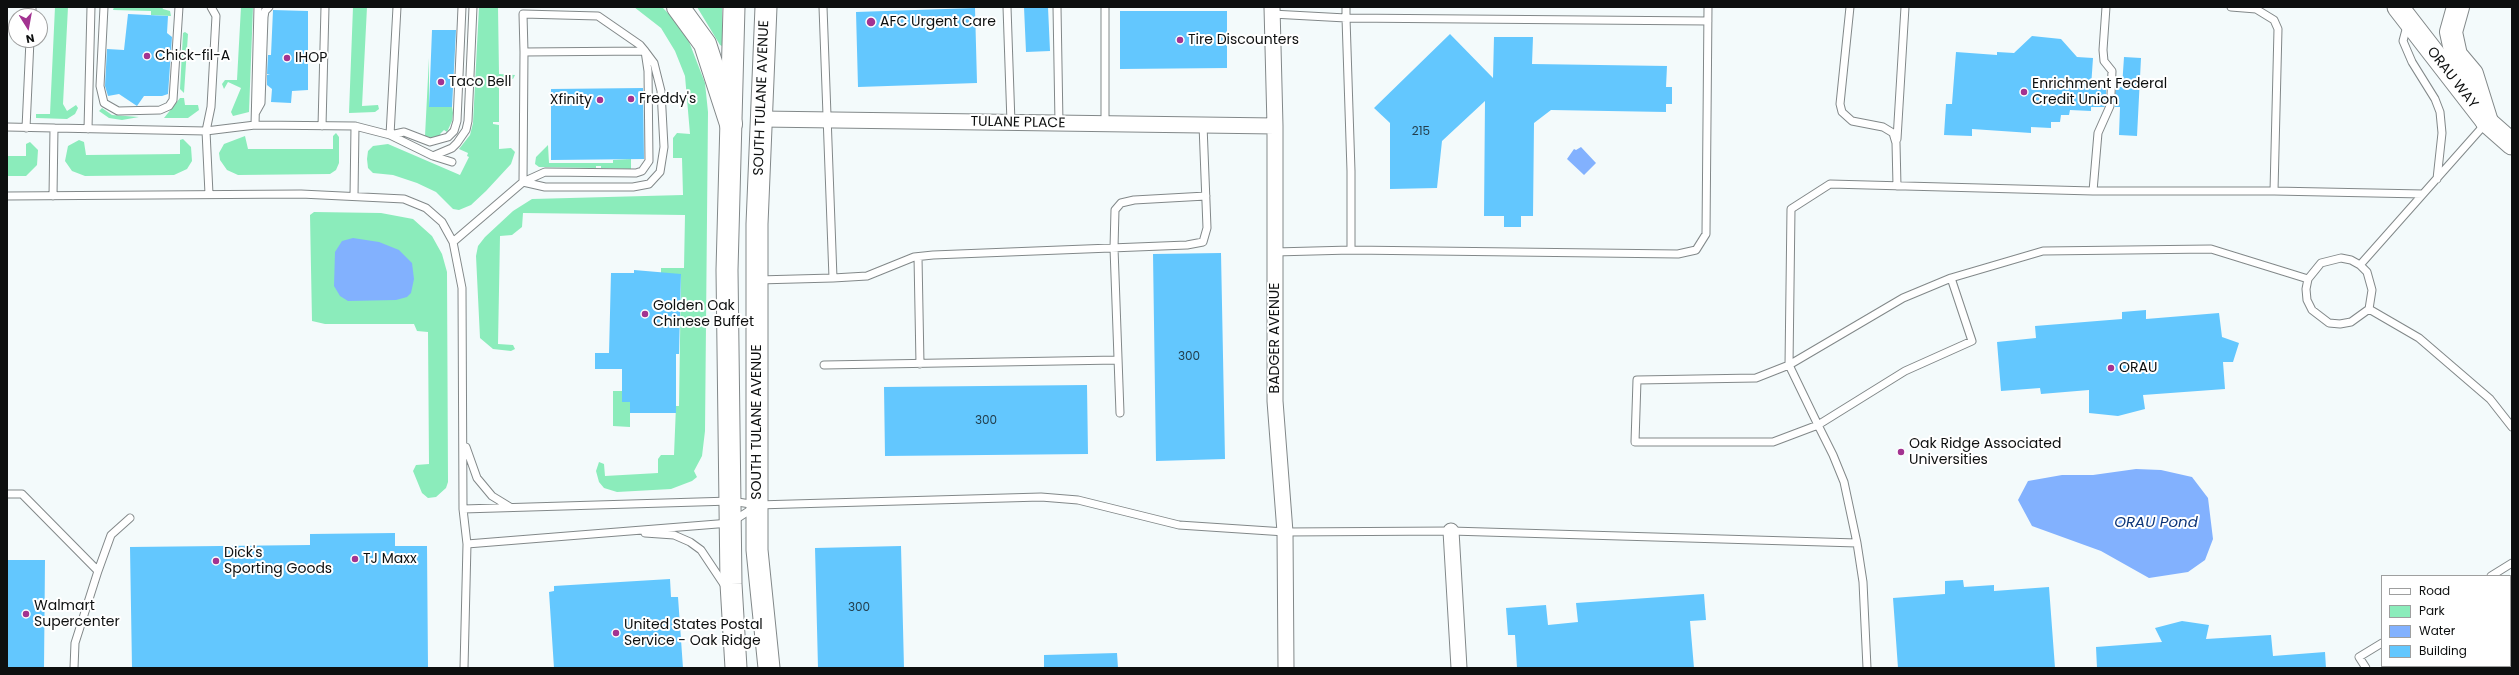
<!DOCTYPE html>
<html>
<head>
<meta charset="utf-8">
<style>
  body { margin:0 }
  #map { position:relative; width:2519px; height:675px; overflow:hidden; background:#f3fafb; font-family:Poppins,sans-serif }
  canvas { display:block }
  .frame { position:absolute; inset:0; border:8px solid #0d0f0f; pointer-events:none }
  .legend { position:absolute; left:2381px; top:575px; width:130px; height:92px; box-sizing:border-box; background:#fff; border:1px solid #9e9f9f; margin:0; padding:5px 7px; list-style:none; font-size:12px; color:#0d0f0f }
  .legend li { display:flex; align-items:center; gap:8px; height:20px }
  .legend b { width:20px; border:1px solid #9e9f9f }
  .north { position:absolute; left:8px; top:8px; width:40px; height:40px; box-sizing:border-box; background:#fff; border:1px solid #9e9f9f; border-radius:50%; rotate:169deg; font-size:11px; font-weight:700; line-height:16px; text-align:center; color:#0d0f0f }
  .north::after { content:''; display:block; margin:auto; width:14px; height:18px; background:#a33391; clip-path:polygon(50% 0,100% 100%,50% 72%,0 100%) }
</style>
</head>
<body>
<div id="map">
<canvas width="2519" height="675"></canvas>
<div class="frame"></div>
<ul class="legend">
<li><b style="height:5px;background:#fff"></b>Road</li>
<li><b style="height:11px;background:#8becbb"></b>Park</li>
<li><b style="height:11px;background:#82b1fe"></b>Water</li>
<li><b style="height:11px;background:#63c7fe"></b>Building</li>
</ul>
<div class="north">N</div>
</div>
<script>
const c = document.querySelector('canvas').getContext('2d');
c.lineJoin = 'round';
function fill(path, color) { c.fillStyle = color; c.fill(path, 'evenodd'); }
const poly = rows => new Path2D(rows.map(r => 'M' + r).join(''));
function stroke(path, color, width, dash) { c.strokeStyle = color; c.lineWidth = width; c.lineCap = dash ? 'butt' : 'round'; c.setLineDash(dash || []); c.stroke(path); }
function label(font, color, halo, rows, align = 'center') {
  c.font = font + ' Poppins,sans-serif'; c.lineWidth = 4; c.setLineDash([]); c.textBaseline = 'middle'; c.strokeStyle = halo; c.fillStyle = color; for (const [text, x, y, turn = 0] of rows) {
    c.save(); c.translate(x, y); c.rotate((+turn || 0) * Math.PI / 180); c.textAlign = isNaN(turn) ? turn : align; if (halo) c.strokeText(text, 0, 0); c.fillText(text, 0, 0); c.restore();
  }
}
fill(poly([
  [55,7,68,7,63,104,67,111,76,105,78,108,75,114,67,119,36,118,36,114,50,114],
  [114,7,162,7,163,9,170,11,171,16,151,15,151,11,113,10],
  [241,7,253,7,249,112,233,116,231,112,241,88,228,82,224,89,222,84,225,80,237,80],
  [353,7,367,7,362,106,378,105,379,109,375,112,349,113],
  [479,7,498,7,499,74,515,75,513,79,499,79,499,122,493,122,493,124,499,125,499,149,511,148,515,152,511,164,486,191,471,205,459,210,453,209,436,192,417,183,393,175,373,173,368,168,367,159,368,151,373,146,388,144,460,175,469,157,467,156,468,153,459,149,470,135,473,123],
  [634,7,662,7,669,14,688,39,705,83,708,112,705,431,702,456,694,471,697,477,692,481,671,489,617,492,604,488,599,482,596,471,599,462,604,464,605,476,658,473,658,459,661,455,674,455,676,406,679,406,681,275,661,274,661,268,684,268,685,215,523,213,522,227,512,235,500,236,498,344,513,345,515,349,511,351,493,349,480,338,476,256,478,246,485,237,513,211,532,199,683,195,682,158,673,158,673,138,677,133,690,134,685,76,675,51,661,28],
  [697,7,722,7,722,46,720,45],
  [185,32,188,34,184,93,180,89,183,33],
  [429,58,429,106,452,107,453,113,452,121,447,132,444,130,440,134,441,135,433,138,425,136],
  [180,98,184,98,185,105,198,105,199,110,188,118,164,118],
  [102,108,112,115,139,117,122,120,109,118,99,111],
  [336,133,339,137,339,163,336,170,330,174,238,175,227,170,220,160,219,153,224,144,245,136,248,149,333,149,333,136],
  [183,139,191,147,192,161,187,169,174,175,85,176,72,171,65,161,68,146,79,140,84,142,86,155,180,154,180,140],
  [30,142,38,150,37,165,26,176,7,176,7,156,26,156,26,144],
  [548,145,549,163,613,163,613,160,631,159,631,169,601,168,601,166,596,166,596,168,539,167,535,164,536,157],
  [314,212,381,213,413,219,432,236,442,254,447,272,448,482,446,488,436,497,428,498,422,493,413,471,416,465,429,464,428,332,417,331,414,324,325,324,312,321,310,215],
  [613,391,622,391,622,402,630,402,630,427,613,426]
]), '#8becbb');
fill(poly([
  [1581,147,1596,163,1584,175,1567,159,1574,149,1576,150],
  [353,238,379,242,399,250,412,263,414,279,411,293,407,297,396,300,348,301,340,296,334,286,335,252,342,241],
  [2136,469,2161,470,2192,477,2208,498,2213,539,2205,560,2188,572,2149,578,2101,551,2032,526,2018,500,2028,481,2062,475,2093,475]
]), '#82b1fe');
fill(poly([
  [1024,7,1048,7,1050,51,1026,52],
  [975,8,977,83,858,87,856,12],
  [273,10,308,11,308,90,292,91,291,103,271,102,272,89,267,85,267,75,270,75,267,74,268,55,271,55],
  [1120,11,1227,11,1227,68,1120,69],
  [128,14,168,16,167,33,172,37,168,94,162,96,144,96,137,106,119,94,108,96,105,86,107,49,124,50],
  [432,30,456,30,452,107,429,107],
  [1450,34,1493,78,1494,37,1533,37,1532,64,1667,66,1666,87,1672,87,1672,104,1666,104,1666,112,1551,110,1534,123,1533,216,1521,216,1521,227,1504,227,1504,216,1484,216,1485,101,1442,141,1437,188,1390,189,1390,123,1374,108],
  [2032,36,2061,39,2077,57,2093,58,2091,87,2106,87,2106,96,2110,99,2115,96,2116,87,2122,87,2124,57,2141,58,2137,136,2119,135,2120,107,2115,107,2114,103,2110,101,2104,107,2091,107,2091,111,2070,110,2069,115,2061,115,2060,122,2051,122,2051,128,2031,127,2031,133,1972,129,1972,136,1944,135,1946,104,1952,104,1956,52,1997,55,1997,52,2014,53],
  [643,88,644,159,551,160,551,89],
  [1221,253,1225,459,1156,461,1153,254],
  [634,270,681,274,679,354,676,354,676,413,630,413,630,402,622,402,622,369,595,369,595,353,609,353,611,273,634,273],
  [2146,310,2146,319,2219,313,2222,337,2239,343,2233,362,2223,362,2225,389,2143,395,2145,409,2118,416,2089,413,2089,390,2041,394,2040,388,2001,391,1997,342,2036,338,2035,326,2122,319,2122,312],
  [1087,385,1088,454,885,456,884,387],
  [395,533,395,546,427,546,428,668,132,668,130,547,310,545,310,534],
  [901,546,904,668,818,668,815,548],
  [7,560,45,560,44,668,7,668],
  [670,579,671,597,678,597,683,668,554,668,549,592,554,591,554,586],
  [1963,580,1964,587,1994,585,1994,591,2049,587,2055,668,1898,668,1893,598,1945,594,1945,581],
  [1704,594,1706,620,1690,621,1694,668,1517,668,1515,635,1508,635,1506,608,1546,605,1548,625,1578,622,1576,603],
  [2182,621,2209,625,2206,639,2271,635,2273,656,2325,652,2326,668,2097,668,2096,647,2162,642,2155,628],
  [1117,653,1118,668,1044,668,1044,655]
]), '#63c7fe');
const lane = poly([
  [104,7,100,86,104,103,118,111,160,110,169,106,173,100,179,7],
  [1007,7,1011,123],
  [1057,7,1059,123],
  [1105,7,1105,124],
  [1346,7,1346,18,1708,21],
  [1850,7,1840,104,1842,112,1852,121,1883,127,1893,133,1896,143,1897,186],
  [2106,7,2103,50,2104,61,2112,71,2111,94],
  [2231,7,2256,9,2274,20,2278,29,2274,191],
  [1272,14,1346,18,1351,171,1351,250,1275,252],
  [32,16,32,7],
  [2407,26,2403,41,2412,62,2435,99,2440,112,2442,133,2437,179],
  [256,112,261,103,264,17,265,11,269,7],
  [255,125,258,7],
  [322,126,325,7],
  [355,126,390,135,433,156,452,148,457,143,466,130,468,121,473,7],
  [7,127,54,128],
  [26,128,30,40],
  [88,129,91,7],
  [390,135,404,132,430,142,448,137,454,131,457,121,462,7],
  [390,135,397,7],
  [1897,139,1905,7],
  [433,156,452,162],
  [2093,191,2098,133,2110,106],
  [209,194,206,131,255,125,355,126,354,196],
  [7,196,301,194,404,199,426,208,442,222,453,242,462,288,463,509,467,544,464,668],
  [53,196,54,128,206,131,211,107,216,16,211,7],
  [453,242,523,182,545,187,633,187,649,184,660,172,664,147,661,91,654,63,645,51,524,52,523,182,545,172,636,173,642,171,649,161,648,71,645,51,640,45,598,16,523,14,524,52],
  [1351,250,1678,254,1696,250,1706,234,1708,7],
  [918,257,920,364],
  [2341,258,2351,260,2360,265,2367,272,2372,290,2369,309,2351,322,2340,324,2329,323,2312,310,2307,300,2306,289,2308,279,2321,263,2341,258],
  [2360,265,2423,194],
  [833,278,867,276,914,257,933,255,1187,245,1203,242,1207,228,1203,125],
  [2308,279,2211,249,2043,251,1951,278,1903,298,1789,365,1791,209,1830,184,2093,191,2274,191,2423,194,2486,123],
  [758,280,833,278,823,7],
  [2369,309,2419,338,2490,399,2512,427],
  [824,365,1118,360],
  [1120,413,1114,248,1115,210,1121,203,1134,200,1206,196],
  [466,447,477,478,492,496,510,507],
  [7,494,22,494,98,571,75,643,74,668],
  [463,509,731,501,757,505,1041,497,1078,500,1179,525,1285,532,1451,531,1857,543,1863,582,1867,668],
  [645,533,674,535,690,542,701,550,725,586],
  [1857,543,1844,482,1833,455,1818,425,1789,365,1756,378,1637,380,1635,442,1773,442,1818,425,1905,371,1972,341,1951,278],
  [467,544,730,523,755,507],
  [98,571,111,535,130,518],
  [2491,576,2512,563],
  [2510,639,2512,638],
  [2366,668,2359,657,2382,643],
  [2463,668,2466,666]
]);
const street = poly([
  [1272,7,1275,126,1275,401,1285,532,1286,668],
  [761,119,1275,126],
  [1451,531,1459,668]
]);
const secondary = poly([
  [734,7,727,270,731,584,736,668],
  [766,7,757,224,757,550,769,668],
  [2398,7,2487,122,2512,144]
]);
const highway = poly([
  [678,7,705,44,731,124],
  [2458,7,2451,32,2456,55,2472,74,2487,122]
]);
stroke(lane, '#828889', 9);
stroke(street, '#828889', 17);
stroke(secondary, '#828889', 23);
stroke(highway, '#828889', 24);
stroke(lane, '#fff', 7);
stroke(street, '#fff', 15);
stroke(secondary, '#fff', 21);
stroke(highway, '#fff', 22);
for (const [x, y, r, color] of [
  [871,22,5,"#a33391"],
  [1180,40,4,"#a33391"],
  [147,56,4,"#a33391"],
  [287,58,4,"#a33391"],
  [441,82,4,"#a33391"],
  [2024,92,4,"#a33391"],
  [631,99,4,"#a33391"],
  [600,100,4,"#a33391"],
  [645,314,4,"#a33391"],
  [2111,368,4,"#a33391"],
  [1901,452,4,"#a33391"],
  [355,559,4,"#a33391"],
  [216,561,4,"#a33391"],
  [26,614,4,"#a33391"],
  [616,633,4,"#a33391"]
]) { const dot = new Path2D(); dot.arc(x, y, r, 0, 2 * Math.PI); c.fillStyle = color; c.fill(dot); stroke(dot, '#fff', 1.5); }
label('12px', '#223d4b', null, [
  ["215",1421,132],
  ["300",1189,357],
  ["300",986,421],
  ["300",859,608]
]);
label('14px', '#0d0f0f', '#fff', [
  ["AFC Urgent Care",880,22],
  ["Tire Discounters",1188,40],
  ["Chick-fil-A",155,56],
  ["IHOP",295,58],
  ["Taco Bell",449,82],
  ["Enrichment Federal",2032,84],
  ["Credit Union",2032,100],
  ["Freddy's",639,99],
  ["Xfinity",592,100,"right"],
  ["Golden Oak",653,306],
  ["Chinese Buffet",653,322],
  ["ORAU",2119,368],
  ["Oak Ridge Associated",1909,444],
  ["Universities",1909,460],
  ["Dick's",224,553],
  ["Sporting Goods",224,569],
  ["TJ Maxx",363,559],
  ["Walmart",34,606],
  ["Supercenter",34,622],
  ["United States Postal",624,625],
  ["Service - Oak Ridge",624,641]
], 'left');
label('14px', '#0d0f0f', '#fff', [
  ["ORAU WAY",2452,78,52],
  ["SOUTH TULANE AVENUE",762,98,-88],
  ["TULANE PLACE",1018,123,1],
  ["BADGER AVENUE",1275,338,-90],
  ["SOUTH TULANE AVENUE",757,422,-90]
]);
label('italic 15px', '#0f3779', '#fff', [
  ["ORAU Pond",2156,523]
]);
</script>
</body>
</html>
